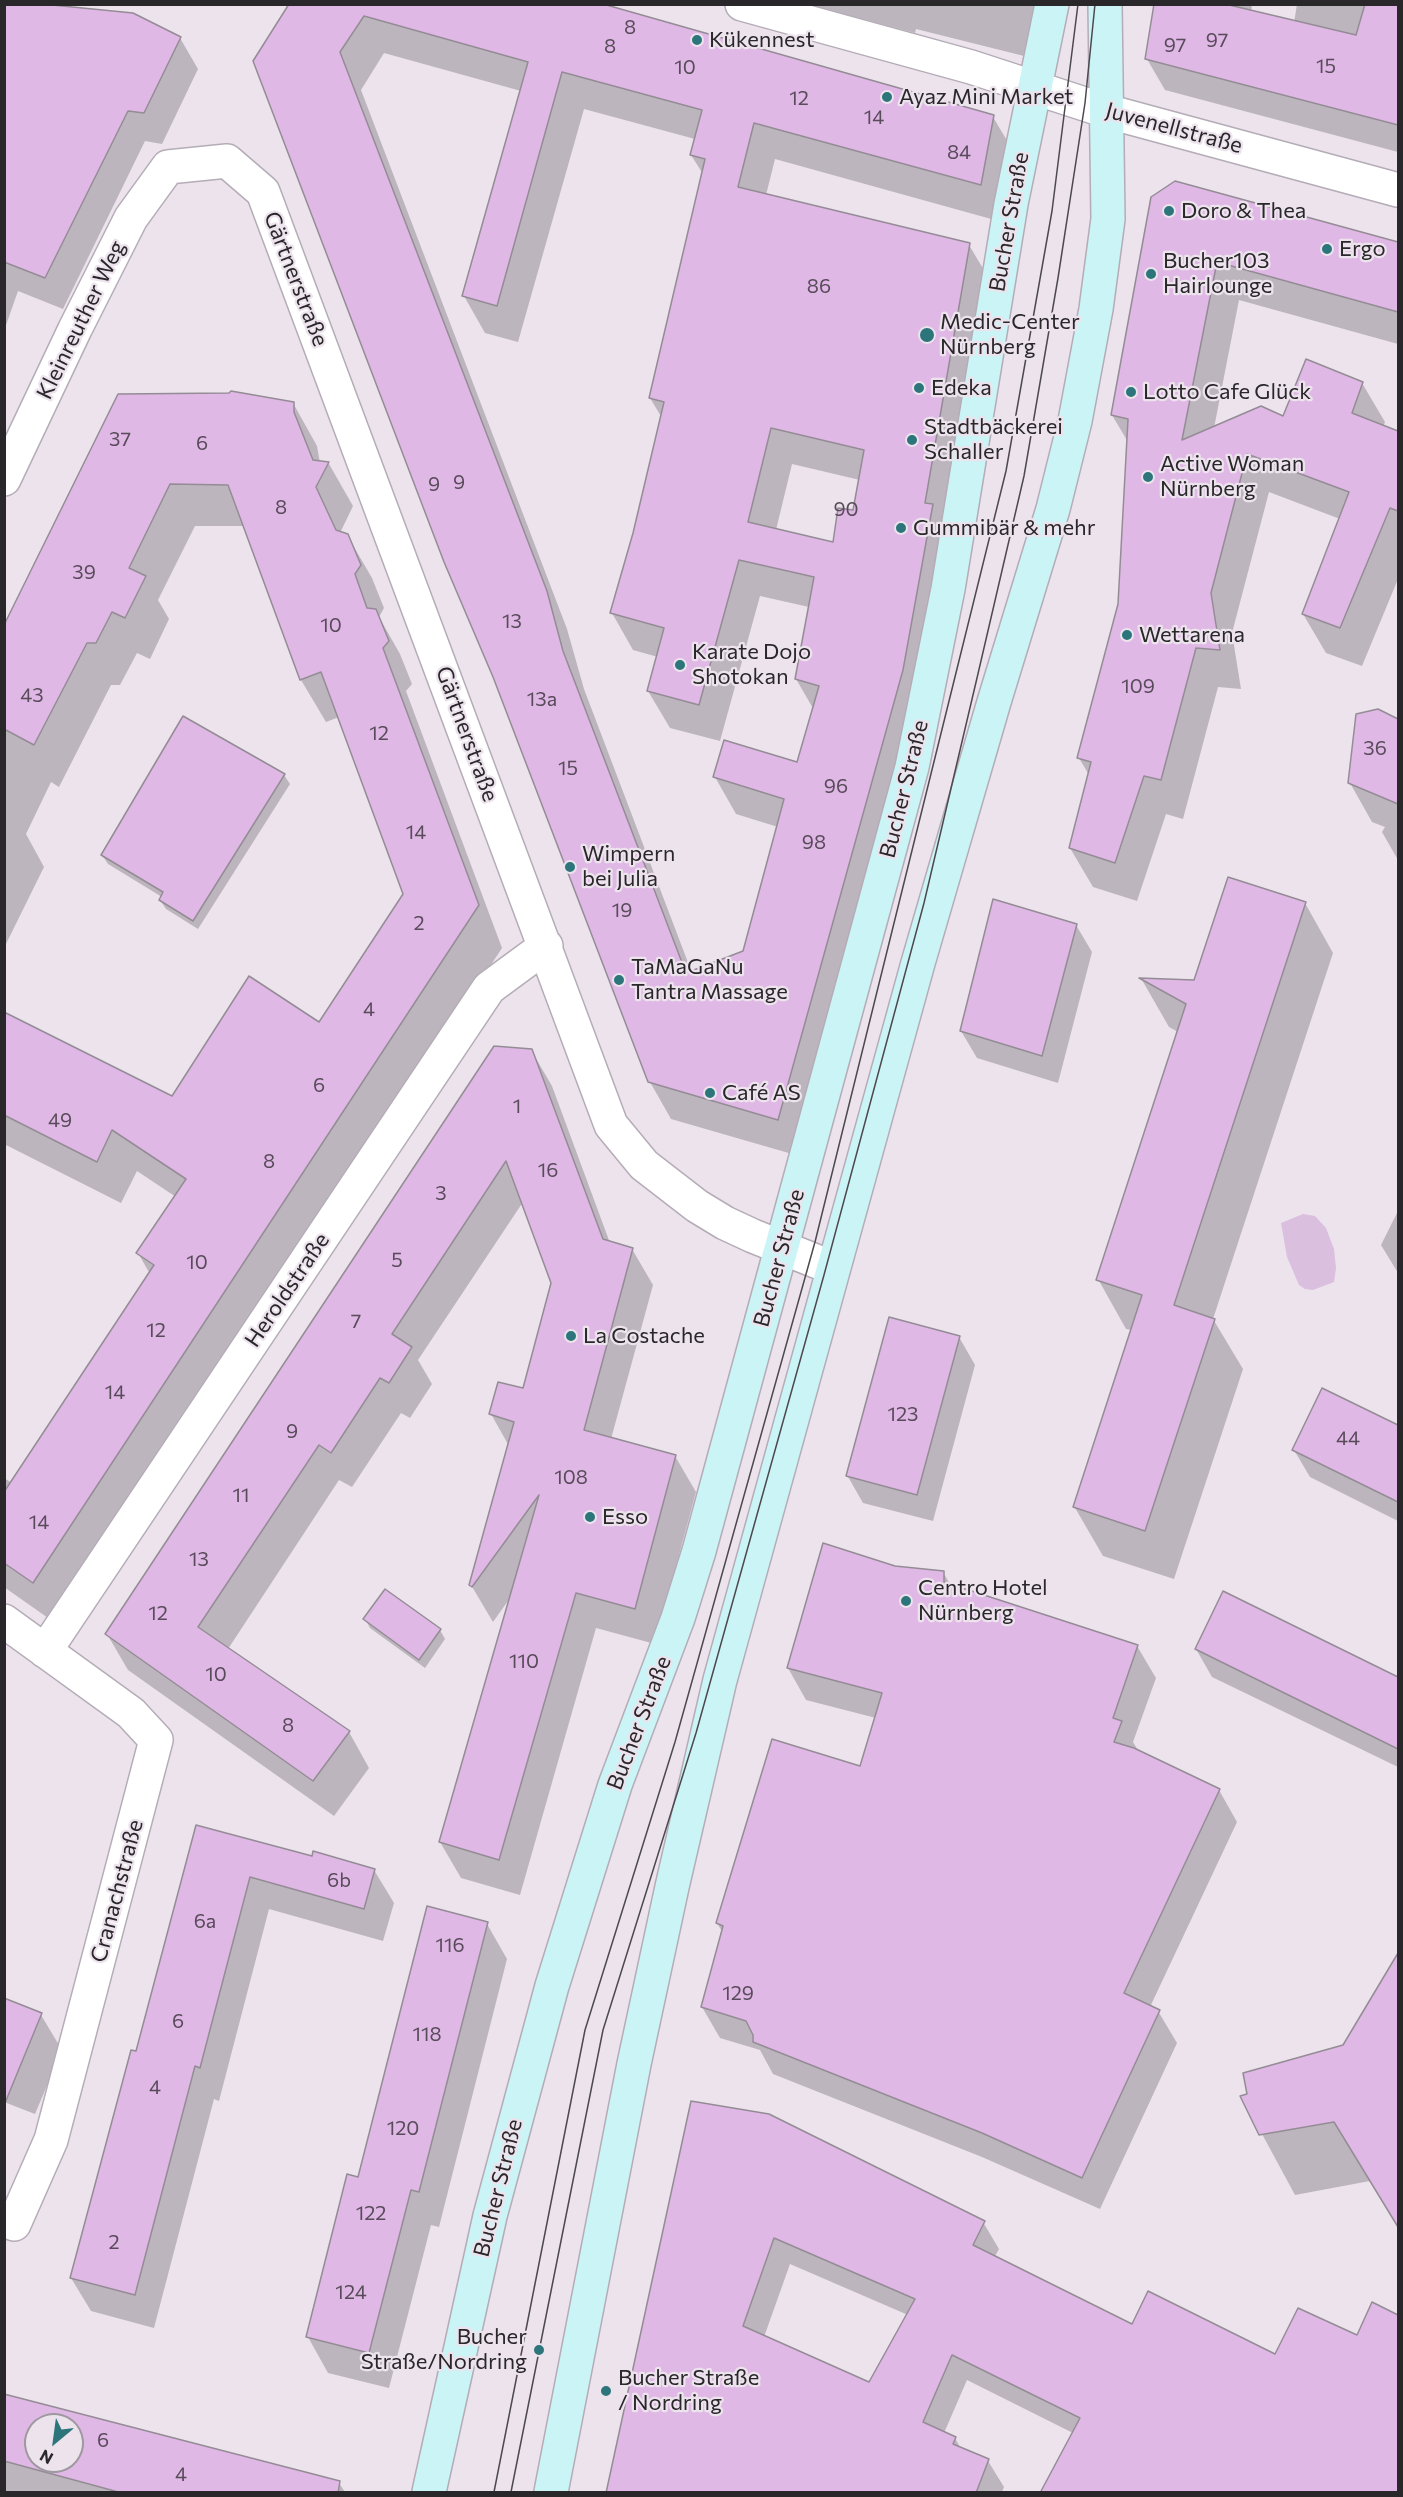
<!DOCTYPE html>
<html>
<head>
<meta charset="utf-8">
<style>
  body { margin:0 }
  #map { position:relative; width:1403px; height:2497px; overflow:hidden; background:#ece3ed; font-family:Commissioner,sans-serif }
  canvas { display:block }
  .frame { position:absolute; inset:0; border:6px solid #2a272b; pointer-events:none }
  .north { position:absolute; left:24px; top:2413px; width:60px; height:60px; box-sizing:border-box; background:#ece3ed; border:2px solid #9e989f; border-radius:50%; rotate:209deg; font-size:16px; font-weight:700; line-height:24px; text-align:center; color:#2a272b }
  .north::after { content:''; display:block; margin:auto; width:21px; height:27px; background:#2c757a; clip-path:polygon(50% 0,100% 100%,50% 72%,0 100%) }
</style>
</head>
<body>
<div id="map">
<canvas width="1403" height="2497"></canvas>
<div class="frame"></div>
<div class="north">N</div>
</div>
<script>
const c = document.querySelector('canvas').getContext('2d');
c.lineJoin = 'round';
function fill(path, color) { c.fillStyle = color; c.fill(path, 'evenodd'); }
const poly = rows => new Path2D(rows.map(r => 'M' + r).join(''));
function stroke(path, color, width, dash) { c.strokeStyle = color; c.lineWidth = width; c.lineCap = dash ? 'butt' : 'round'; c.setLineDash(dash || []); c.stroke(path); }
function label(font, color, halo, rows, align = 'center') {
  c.font = font + ' Commissioner,sans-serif'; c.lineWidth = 4.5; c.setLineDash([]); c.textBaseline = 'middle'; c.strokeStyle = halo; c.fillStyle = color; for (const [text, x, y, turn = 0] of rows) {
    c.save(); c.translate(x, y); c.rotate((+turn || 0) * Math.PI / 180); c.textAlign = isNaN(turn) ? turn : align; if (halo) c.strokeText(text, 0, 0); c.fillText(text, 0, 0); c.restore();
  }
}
fill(poly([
  [1303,1214,1315,1216,1326,1228,1334,1249,1336,1268,1334,1282,1313,1290,1305,1289,1299,1285,1287,1257,1281,1223]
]), '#dabfde');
fill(poly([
  [4,4,180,38,198,69,162,144,145,141,63,309,18,291,4,331],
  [291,4,592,4,993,117,1015,154,1002,222,775,159,766,195,969,245,991,282,953,542,799,1156,671,1119,650,1082],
  [384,53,521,91,464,296,485,333,518,342,584,109,695,139,691,155,703,174,650,398,662,418,634,534,612,613,633,650,658,657,648,691,670,728,720,741,760,596,809,607,796,679,814,710,798,764,715,777,736,814,778,827,744,952,692,973,584,689,567,629,361,90],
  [792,464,860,480,854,512,834,544,776,530],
  [807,4,1039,4,1028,57,916,29,915,33],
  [1156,4,1252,4,1251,13,1294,23,1297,4,1398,4,1398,152,1165,90,1147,59],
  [1175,183,1398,244,1398,344,1239,300,1214,428,1284,418,1362,383,1385,422,1383,427,1398,433,1398,579,1362,666,1326,653,1303,614,1340,519,1269,492,1232,633,1241,689,1218,687,1183,819,1166,814,1137,901,1093,887,1070,848,1089,775,1079,758,1120,604,1128,442,1112,415],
  [119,395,293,403,317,446,320,463,329,464,353,506,340,533,347,535,372,578,384,608,379,617,400,654,412,684,406,691,502,948,58,1625,4,1587,4,1478,12,1483,150,1274,138,1253,176,1197,137,1171,121,1203,4,1144,4,1014,172,1098,319,1024,405,894,339,717,326,722,301,680,245,526,195,526,158,600,169,619,150,659,137,653,120,685,111,685,59,787,51,782,26,834,44,867,4,948,4,628],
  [1378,711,1398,720,1398,860,1382,832,1385,827,1372,822,1350,783],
  [183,718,284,775,290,784,198,929,166,909,160,900,162,897,108,864,102,855],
  [1305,903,1333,953,1213,1319,1243,1369,1174,1579,1103,1556,1074,1506,1132,1330,1126,1329,1098,1279,1178,1032,1169,1027,1142,980,1195,981],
  [1076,925,1092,952,1058,1083,977,1058,961,1031],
  [531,1050,552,1086,610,1243,632,1249,653,1285,611,1439,675,1456,696,1492,655,1644,596,1628,520,1895,461,1878,440,1842,510,1598,493,1622,471,1585,509,1446,491,1414,524,1390,553,1283,523,1202,418,1360,432,1384,410,1418,401,1413,352,1487,339,1480,228,1649,349,1732,369,1768,334,1816,128,1670,107,1634],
  [1398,1211,1398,1273,1381,1245],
  [959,1337,975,1365,933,1521,863,1503,847,1475],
  [1323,1390,1398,1427,1398,1521,1310,1477,1294,1450],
  [895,1568,943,1572,951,1586,1137,1646,1156,1678,1133,1742,1139,1752,1219,1790,1237,1822,1150,2007,1158,2011,1177,2043,1100,2209,982,2157,773,2074,760,2050,720,2038,702,2007,723,1933,717,1923,861,1768,876,1718,806,1700,788,1668],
  [385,1591,440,1630,445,1639,425,1668,370,1628,365,1619],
  [1223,1593,1398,1679,1398,1767,1212,1677,1196,1649],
  [197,1827,313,1858,374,1870,394,1903,383,1941,269,1909,219,2101,214,2099,154,2328,91,2311,71,2278,137,2053],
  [487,1924,507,1959,439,2227,431,2225,389,2388,328,2373,308,2337,359,2178],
  [1389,1972,1398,1977,1398,2228,1370,2181,1295,2195,1242,2097,1344,2047],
  [4,1999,41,2015,62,2050,35,2114,4,2102],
  [692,2103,983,2222,999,2249,994,2258,1133,2326,1276,2356,1357,2337,1373,2304,1398,2317,1398,2492,1041,2492,1073,2433,967,2380,944,2433,955,2438,961,2449,988,2461,1004,2487,1002,2492,608,2492],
  [790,2264,908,2315,869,2384,764,2337],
  [4,2395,339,2483,345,2492,4,2491],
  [36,2425,72,2425,72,2461,36,2461]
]), '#0003');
const building = poly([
  [4,4,42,4,133,13,181,37,144,113,128,111,45,278,4,262,4,4],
  [289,4,603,4,994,115,981,185,754,123,738,187,970,243,925,503,933,504,903,670,778,1120,648,1082,493,677,444,562,253,61,289,4],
  [364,16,528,62,462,296,497,306,562,72,702,110,690,155,705,159,649,398,664,402,633,533,610,613,664,628,647,691,699,705,739,560,814,577,795,679,819,686,797,762,724,740,713,777,784,799,743,951,686,973,563,651,547,591,340,52,364,16],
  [771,428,864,450,853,510,838,508,833,542,748,522,771,428],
  [1154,4,1225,4,1356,35,1365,4,1398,4,1398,125,1145,59,1154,4],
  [1175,181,1398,242,1398,312,1217,262,1182,440,1261,406,1283,416,1306,359,1363,382,1352,413,1398,431,1398,511,1390,508,1340,628,1302,614,1349,492,1247,454,1211,593,1220,650,1196,648,1161,780,1144,776,1115,863,1069,848,1091,762,1077,758,1118,604,1128,419,1111,415,1151,197,1175,181],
  [231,391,294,402,294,412,313,460,329,462,316,487,336,530,348,534,361,565,355,574,367,608,376,609,389,641,383,648,479,905,33,1583,4,1563,4,1492,154,1265,136,1253,186,1179,112,1130,97,1162,4,1115,4,1012,172,1096,249,976,319,1022,403,894,321,672,300,680,228,485,170,484,129,568,146,576,125,618,112,612,96,643,87,643,34,745,4,729,4,625,118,394,229,393,231,391],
  [1378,709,1398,719,1398,804,1348,783,1356,714,1378,709],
  [183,716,285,774,193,921,159,900,163,892,101,855,183,716],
  [1228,877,1306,902,1174,1305,1215,1319,1145,1531,1073,1507,1142,1295,1096,1280,1186,1004,1139,978,1194,980,1228,877],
  [993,899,1077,924,1042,1056,960,1031,993,899],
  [494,1046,532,1049,603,1239,633,1248,584,1430,676,1455,635,1609,576,1593,499,1860,439,1842,539,1495,472,1587,469,1585,514,1422,489,1414,498,1382,523,1388,551,1283,506,1161,392,1334,412,1347,389,1383,380,1378,331,1453,319,1445,198,1627,350,1731,313,1781,105,1634,494,1046],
  [889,1317,960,1336,917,1495,846,1476,889,1317],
  [1322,1388,1398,1425,1398,1502,1292,1450,1322,1388],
  [823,1543,895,1566,944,1571,944,1582,1138,1645,1113,1718,1122,1721,1114,1742,1134,1748,1220,1789,1124,1993,1160,2010,1082,2178,982,2133,753,2042,753,2035,746,2021,701,2007,723,1926,716,1923,772,1739,860,1766,882,1693,787,1668,823,1543],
  [385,1589,441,1629,419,1660,363,1619,385,1589],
  [1223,1591,1398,1677,1398,1749,1195,1649,1223,1591],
  [196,1825,312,1856,313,1851,375,1869,364,1909,250,1877,200,2068,195,2066,135,2295,70,2278,131,2050,136,2051,196,1825],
  [427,1906,488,1922,419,2192,411,2190,369,2353,306,2337,347,2174,358,2177,427,1906],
  [1398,1953,1398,2227,1334,2122,1259,2135,1240,2096,1247,2094,1243,2073,1343,2045,1398,1953],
  [4,1998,42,2013,5,2103,4,2103,4,1998],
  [691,2101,769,2114,985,2221,973,2245,1132,2324,1148,2291,1275,2354,1298,2308,1357,2335,1372,2302,1398,2315,1398,2493,1040,2493,1080,2418,952,2355,923,2422,956,2437,953,2444,989,2459,976,2493,606,2493,691,2101],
  [774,2238,915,2299,869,2382,743,2326,774,2238],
  [4,2394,340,2481,338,2493,122,2493,4,2461,4,2394],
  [36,2425,72,2425,72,2461,36,2461,36,2425]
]);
fill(building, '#e0b8e6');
stroke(building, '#948c95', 1.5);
const minor = poly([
  [742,4,971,67,1106,111,1398,190],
  [4,479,75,329,131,218,168,167,227,161,263,192,611,1125,644,1165,697,1206,725,1223,753,1236,833,1268],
  [4,1621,131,1713,156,1740,51,2140,14,2224],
  [45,1651,489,988,546,946]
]);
const secondary = poly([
  [429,2492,490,2216,552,1986,615,1785,678,1618,699,1551,912,767,948,589,1011,204,1052,4],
  [551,2492,634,2064,672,1887,720,1680,918,963,994,702,1053,509,1075,421,1096,309,1108,219,1105,4]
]);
stroke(minor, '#b4acb6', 36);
stroke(secondary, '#b4acb6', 36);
stroke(minor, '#fff', 33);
stroke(secondary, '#caf4f6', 33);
stroke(poly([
  [494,2492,585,2030,675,1742,815,1242,1006,471,1052,211,1078,4],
  [511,2492,603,2030,696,1733,824,1275,924,903,977,678,1024,476,1058,278,1085,103,1095,4]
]), '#4d494e', 1.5);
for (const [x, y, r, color] of [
  [697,40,6,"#2c757a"],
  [887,97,6,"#2c757a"],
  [1169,211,6,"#2c757a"],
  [1327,249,6,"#2c757a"],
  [1151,274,6,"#2c757a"],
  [927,335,8,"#2c757a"],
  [919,388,6,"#2c757a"],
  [1131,392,6,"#2c757a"],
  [912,440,6,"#2c757a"],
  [1148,477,6,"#2c757a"],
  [901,528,6,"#2c757a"],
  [1127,635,6,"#2c757a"],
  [680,665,6,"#2c757a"],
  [570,867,6,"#2c757a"],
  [619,980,6,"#2c757a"],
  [710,1093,6,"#2c757a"],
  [571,1336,6,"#2c757a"],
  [590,1517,6,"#2c757a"],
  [906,1601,6,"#2c757a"],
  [539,2350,6,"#2c757a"],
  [606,2391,6,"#2c757a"]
]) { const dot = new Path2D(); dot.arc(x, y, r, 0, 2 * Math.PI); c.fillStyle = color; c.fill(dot); stroke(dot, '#ece3ed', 2); }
label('20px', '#584b5a', null, [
  ["8",630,27],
  ["97",1217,40],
  ["97",1175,45],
  ["8",610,46],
  ["15",1326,66],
  ["10",685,67],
  ["12",799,98],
  ["14",874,117],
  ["84",959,152],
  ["86",819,286],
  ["37",120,439],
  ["6",202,443],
  ["9",459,482],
  ["9",434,484],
  ["8",281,507],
  ["90",846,509],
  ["39",84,572],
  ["13",512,621],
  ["10",331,625],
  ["109",1138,686],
  ["43",32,695],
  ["13a",542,699],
  ["12",379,733],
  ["36",1375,748],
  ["15",568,768],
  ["96",836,786],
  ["14",416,832],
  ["98",814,842],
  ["19",622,910],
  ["2",419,923],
  ["4",369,1009],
  ["6",319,1085],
  ["1",517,1106],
  ["49",60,1120],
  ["8",269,1161],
  ["16",548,1170],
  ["3",441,1193],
  ["5",397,1260],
  ["10",197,1262],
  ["7",356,1321],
  ["12",156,1330],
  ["14",115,1392],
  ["123",903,1414],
  ["9",292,1431],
  ["44",1348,1438],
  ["108",571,1477],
  ["11",241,1495],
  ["14",39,1522],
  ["13",199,1559],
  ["12",158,1613],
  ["110",524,1661],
  ["10",216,1674],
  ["8",288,1725],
  ["6b",339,1880],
  ["6a",205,1921],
  ["116",450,1945],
  ["129",738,1993],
  ["6",178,2021],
  ["118",427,2034],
  ["4",155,2087],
  ["120",403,2128],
  ["122",371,2213],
  ["2",114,2242],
  ["124",351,2292],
  ["6",103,2440],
  ["4",181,2474]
]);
label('22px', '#2a272b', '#ece3ed', [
  ["Kükennest",709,40],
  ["Ayaz Mini Market",899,97],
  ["Doro & Thea",1181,211],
  ["Ergo",1339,249],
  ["Bucher103",1163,261],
  ["Hairlounge",1163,286],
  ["Medic-Center",940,322],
  ["Nürnberg",940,347],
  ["Edeka",931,388],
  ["Lotto Cafe Glück",1143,392],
  ["Stadtbäckerei",924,427],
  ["Schaller",924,452],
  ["Active Woman",1160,464],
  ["Nürnberg",1160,489],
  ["Gummibär & mehr",913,528],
  ["Wettarena",1139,635],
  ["Karate Dojo",692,652],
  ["Shotokan",692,677],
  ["Wimpern",582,854],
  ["bei Julia",582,879],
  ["TaMaGaNu",631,967],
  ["Tantra Massage",631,992],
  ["Café AS",722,1093],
  ["La Costache",583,1336],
  ["Esso",602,1517],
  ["Centro Hotel",918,1588],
  ["Nürnberg",918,1613],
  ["Bucher",527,2337,"right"],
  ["Straße/Nordring",527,2362,"right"],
  ["Bucher Straße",618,2378],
  ["/ Nordring",618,2403]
], 'left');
label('22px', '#2a272b', '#ece3ed', [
  ["Juvenellstraße",1174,128,15],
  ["Bucher Straße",1009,222,-80],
  ["Gärtnerstraße",296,279,69],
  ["Kleinreuther Weg",81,320,-64],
  ["Gärtnerstraße",467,734,70],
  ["Bucher Straße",904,789,-76],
  ["Bucher Straße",779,1258,-75],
  ["Heroldstraße",287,1290,-56],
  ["Bucher Straße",639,1723,-69],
  ["Cranachstraße",117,1891,-75],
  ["Bucher Straße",498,2188,-76]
]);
</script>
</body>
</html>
